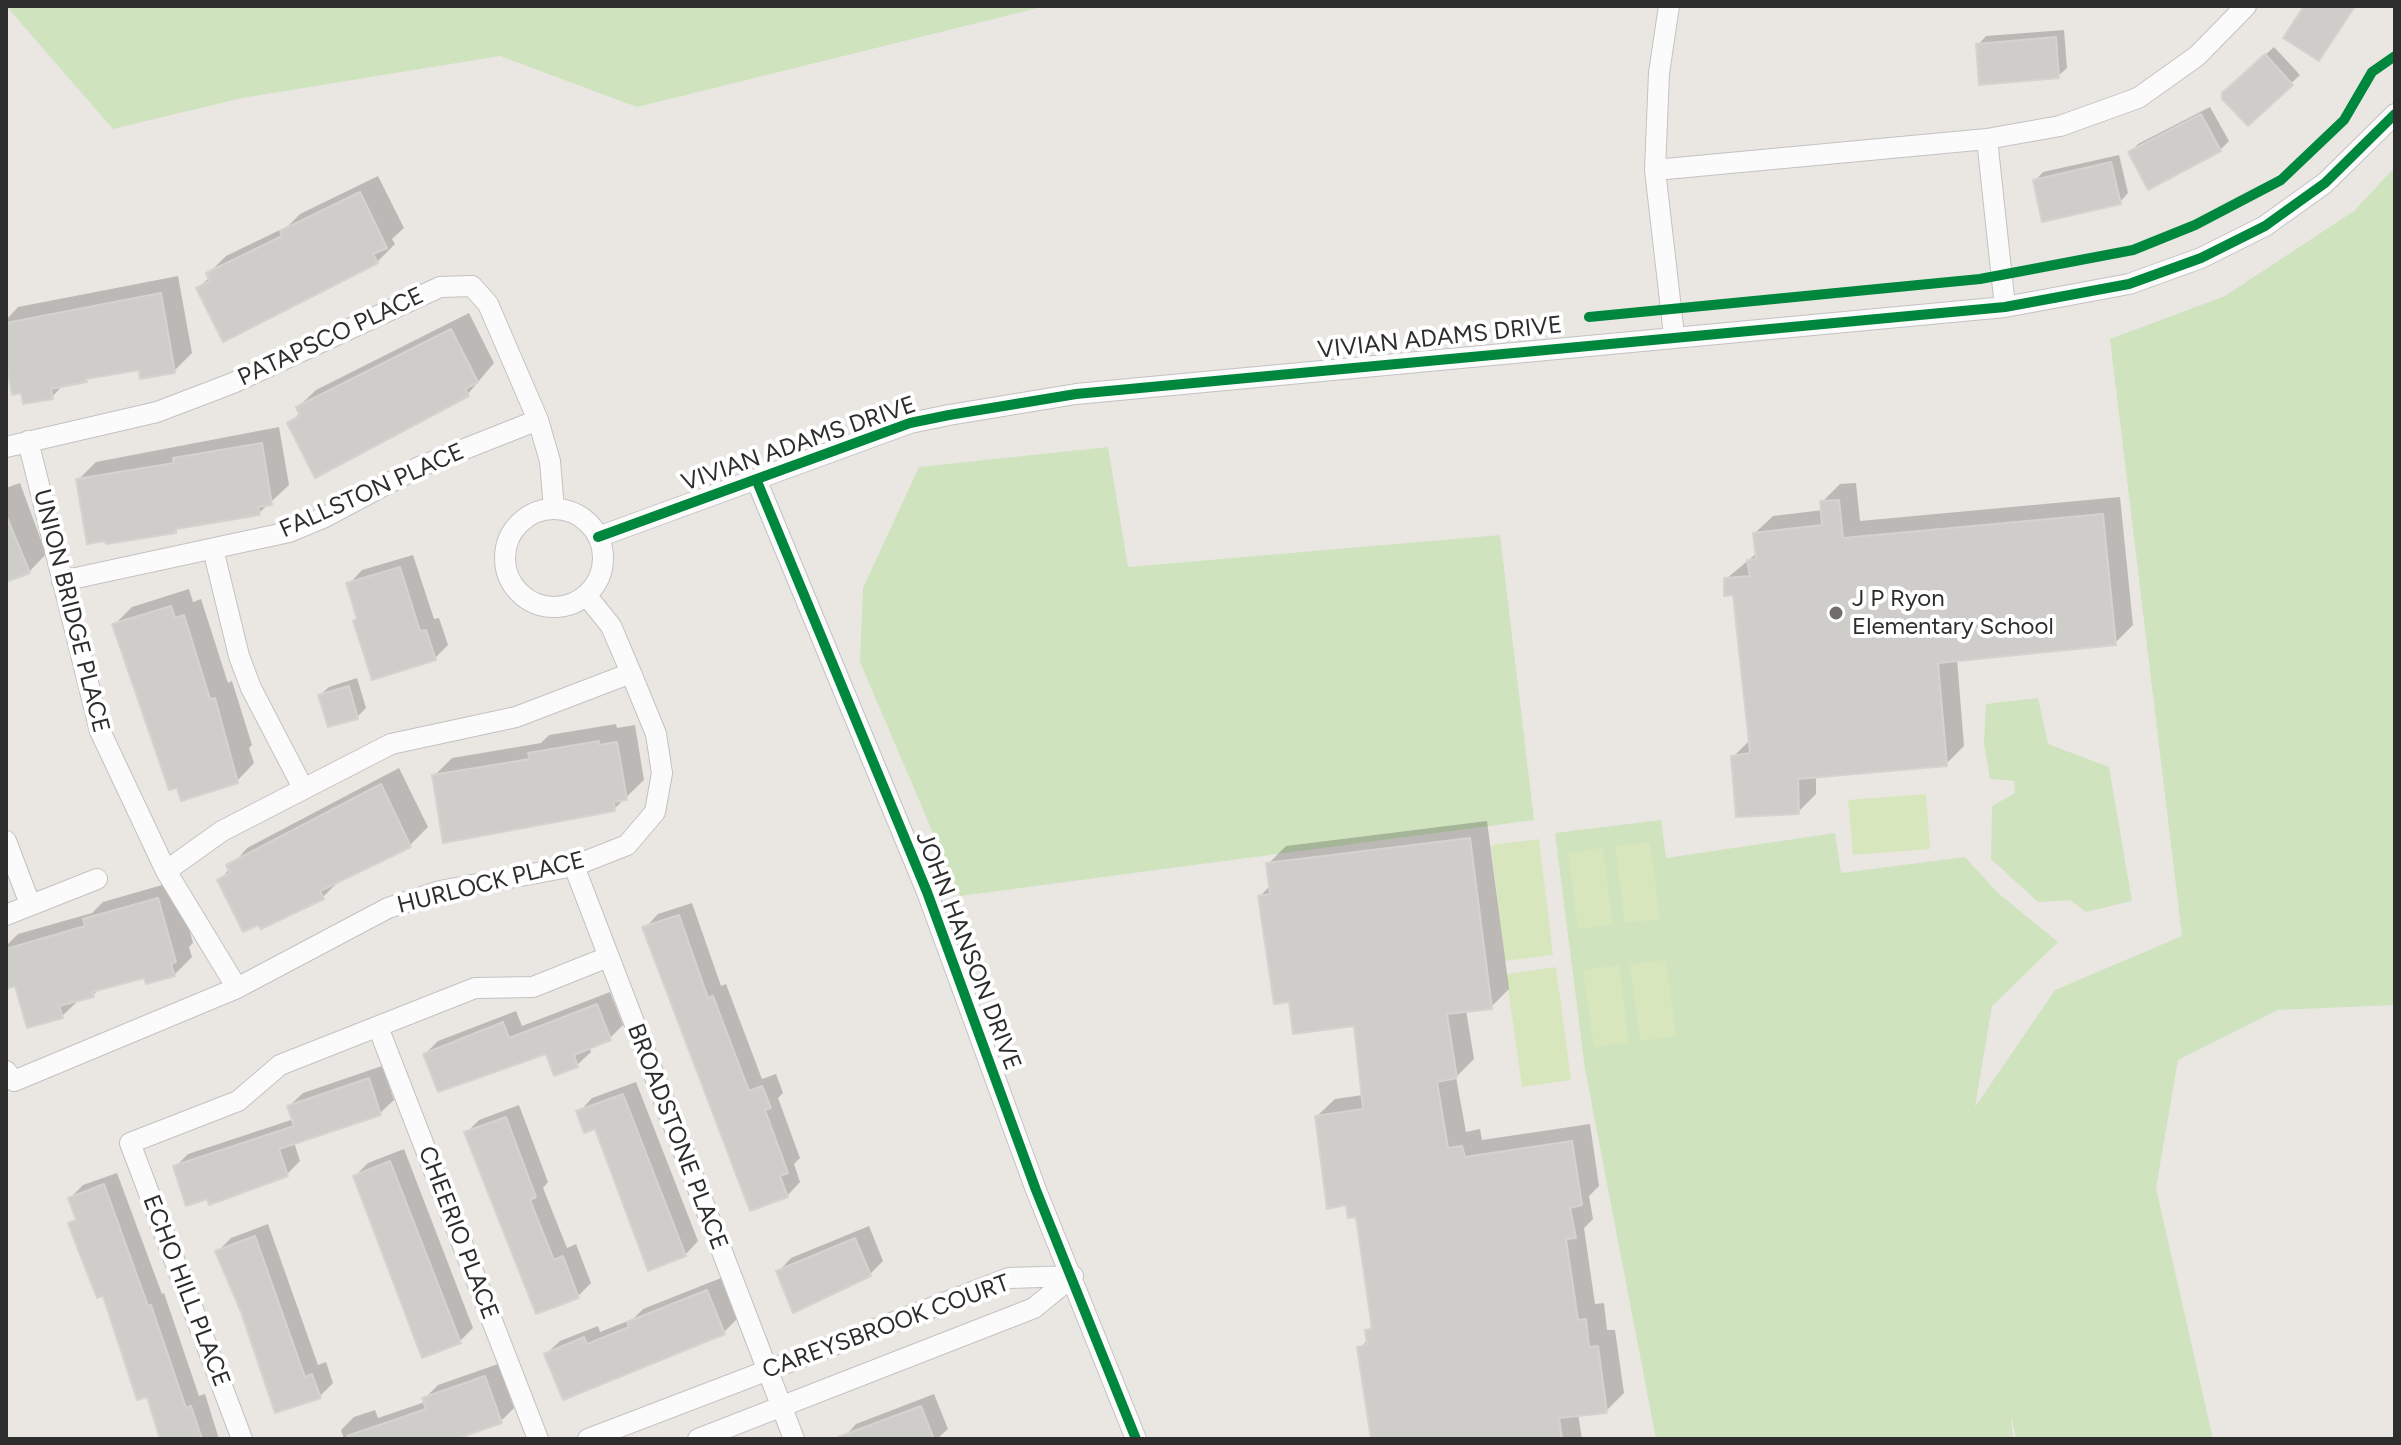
<!DOCTYPE html>
<html>
<head>
<meta charset="utf-8">
<style>
  body { margin:0 }
  #map { position:relative; width:2401px; height:1445px; overflow:hidden; background:#eae7e3; font-family:Figtree,sans-serif }
  canvas { display:block }
  .frame { position:absolute; inset:0; border:8px solid #2d2d2d; pointer-events:none }
</style>
</head>
<body>
<div id="map">
<canvas width="2401" height="1445"></canvas>
<div class="frame"></div>
</div>
<script>
const c = document.querySelector('canvas').getContext('2d');
c.lineJoin = 'round';
function fill(path, color) { c.fillStyle = color; c.fill(path, 'evenodd'); }
const poly = rows => new Path2D(rows.map(r => 'M' + r).join(''));
function stroke(path, color, width, dash) { c.strokeStyle = color; c.lineWidth = width; c.lineCap = dash ? 'butt' : 'round'; c.setLineDash(dash || []); c.stroke(path); }
function label(font, color, halo, rows, align = 'center') {
  c.font = font + ' Figtree,sans-serif'; c.lineWidth = 8; c.setLineDash([]); c.textBaseline = 'middle'; c.strokeStyle = halo; c.fillStyle = color; for (const [text, x, y, turn = 0] of rows) {
    c.save(); c.translate(x, y); c.rotate((+turn || 0) * Math.PI / 180); c.textAlign = isNaN(turn) ? turn : align; if (halo) c.strokeText(text, 0, 0); c.fillText(text, 0, 0); c.restore();
  }
}
fill(poly([
  [6,6,1046,6,637,107,500,56,242,98,113,129],
  [2395,167,2395,1005,2278,1010,2178,1060,2156,1188,2213,1439,2016,1439,2011,1415,2013,1439,1656,1439,1585,1069,1555,833,1661,820,1666,858,1835,833,1841,873,1965,857,1998,893,2058,942,1992,1006,1975,1107,2055,990,2182,936,2110,339,2225,296,2354,211],
  [1108,447,1128,567,1500,535,1534,820,960,896,860,662,863,588,919,467],
  [2038,698,2048,744,2109,767,2132,901,2086,912,2070,900,2038,902,1991,859,1992,806,2015,793,2014,781,1990,779,1984,744,1986,704]
]), '#cfe3bf');
fill(poly([
  [1926,794,1930,849,1853,855,1848,800],
  [1539,839,1553,955,1505,961,1491,845],
  [1650,842,1660,919,1625,923,1615,846],
  [1603,848,1613,925,1578,929,1568,853],
  [1666,960,1676,1036,1640,1041,1630,964],
  [1619,965,1629,1042,1594,1047,1583,970],
  [1556,967,1571,1080,1522,1087,1506,974]
]), '#d8e6bd');
fill(poly([
  [2306,6,2356,6,2319,59],
  [2064,30,2067,68,2058,76,1978,45,1986,36],
  [2274,47,2300,75,2248,124,2233,84],
  [2210,107,2229,141,2220,150,2130,153,2138,144],
  [2119,155,2128,193,2120,202,2035,181,2043,172],
  [378,176,404,228,392,239,395,244,377,262,223,340,198,288,210,277,208,274,226,256,288,226,300,214],
  [178,276,192,353,174,371,140,368,90,377,64,384,52,397,6,355,6,320,18,307],
  [469,313,494,363,467,395,289,423,301,412,298,407,316,390],
  [279,427,289,485,259,513,181,526,175,531,78,480,96,462],
  [20,483,46,554,29,572,6,580,6,488],
  [1856,483,1860,521,2120,497,2133,625,2115,643,1957,659,1964,746,1946,764,1816,775,1816,794,1798,812,1733,757,1751,739,1735,593,1726,579,1757,553,1755,533,1773,516,1823,510,1822,502,1840,484],
  [413,555,434,619,439,618,448,645,435,658,359,617,349,584,362,570],
  [189,589,193,602,201,599,228,683,232,681,252,745,249,748,254,763,237,781,178,785,114,625,132,607],
  [357,678,366,708,357,717,329,725,320,695,329,687],
  [616,724,617,728,635,725,644,780,614,809,434,776,452,758,541,743,549,735],
  [399,768,428,827,410,845,342,878,323,897,262,927,220,880,247,848],
  [1487,821,1509,989,1491,1007,1466,1010,1474,1059,1456,1077,1466,1132,1480,1129,1482,1140,1590,1124,1599,1186,1589,1196,1593,1219,1584,1228,1595,1304,1604,1303,1607,1330,1615,1330,1624,1393,1606,1411,1578,1414,1582,1439,1373,1439,1360,1348,1368,1340,1367,1331,1374,1324,1358,1215,1317,1116,1335,1099,1363,1095,1355,1024,1290,1000,1260,896,1271,885,1268,864,1286,846],
  [176,881,193,943,189,947,192,957,174,975,145,975,100,988,93,995,80,999,61,1017,6,972,6,946,18,934,92,913,103,902],
  [692,903,721,986,726,984,762,1079,776,1074,783,1093,778,1098,800,1158,794,1164,800,1182,787,1196,645,928,658,914],
  [610,992,623,1025,610,1038,589,1047,591,1052,577,1065,547,1051,425,1054,438,1041,516,1011,522,1026],
  [382,1066,394,1100,380,1113,294,1142,300,1161,287,1174,208,1196,175,1167,188,1154,294,1119,289,1106,303,1093],
  [636,1082,698,1241,685,1255,596,1127,579,1112,592,1098],
  [519,1105,548,1182,543,1188,567,1248,576,1244,591,1283,578,1296,466,1133,479,1120],
  [404,1149,473,1328,460,1341,355,1176,368,1163],
  [117,1173,162,1294,164,1293,199,1396,205,1394,219,1439,159,1439,162,1436,148,1395,71,1223,77,1217,70,1198,83,1185],
  [268,1224,318,1365,326,1362,333,1383,320,1396,242,1311,217,1252,231,1238],
  [869,1226,883,1261,870,1274,794,1310,778,1272,791,1258],
  [721,1278,737,1319,724,1332,546,1354,560,1341,598,1326,600,1332,633,1319,643,1309],
  [498,1364,514,1408,501,1421,452,1439,344,1439,341,1430,354,1417,375,1410,378,1418,425,1402,424,1399,438,1385],
  [934,1394,948,1429,937,1439,843,1439,856,1424]
]), '#0003');
const building = poly([
  [2304,6,2355,6,2319,61,2283,38,2304,6],
  [2056,37,2059,78,1979,85,1976,44,2056,37],
  [2265,54,2293,85,2248,126,2222,99,2222,93,2265,54],
  [2201,114,2221,151,2148,190,2128,152,2201,114],
  [2111,162,2121,204,2042,222,2033,180,2111,162],
  [360,192,387,248,373,254,378,263,223,342,196,288,210,281,206,273,282,236,280,231,360,192],
  [161,293,175,373,140,379,139,370,86,379,87,382,51,389,53,399,23,404,21,393,12,395,6,362,6,323,161,293],
  [451,329,478,382,465,389,469,396,315,478,287,423,300,416,296,407,451,329],
  [262,443,272,505,258,507,260,515,176,529,176,533,106,544,105,541,87,544,76,479,174,463,173,458,262,443],
  [1839,500,1843,538,2103,514,2116,645,1938,663,1947,766,1798,779,1799,814,1736,817,1731,756,1750,753,1733,595,1724,596,1724,578,1750,576,1747,560,1756,559,1753,533,1822,525,1820,501,1839,500],
  [6,515,30,573,6,582,6,515],
  [400,567,420,631,426,630,436,660,372,680,353,621,357,619,346,583,400,567],
  [171,606,175,618,184,615,210,699,215,698,238,783,181,801,177,788,169,790,112,624,171,606],
  [349,686,358,719,328,727,318,695,349,686],
  [599,741,599,745,617,742,627,800,614,802,615,811,443,843,432,775,530,759,528,753,599,741],
  [381,784,411,847,320,891,324,899,261,929,258,925,243,932,217,880,230,873,226,865,381,784],
  [1470,838,1492,1009,1447,1014,1457,1078,1437,1082,1448,1148,1462,1146,1465,1157,1572,1141,1582,1205,1570,1208,1576,1238,1566,1239,1578,1320,1586,1319,1589,1347,1598,1346,1607,1413,1559,1418,1562,1439,1371,1439,1357,1347,1367,1345,1365,1330,1372,1329,1356,1217,1348,1218,1346,1205,1327,1209,1315,1116,1363,1109,1354,1026,1293,1034,1289,1002,1274,1004,1258,896,1270,894,1266,863,1470,838],
  [158,898,176,962,171,964,175,976,146,984,144,978,92,992,94,997,59,1006,63,1018,27,1028,15,986,6,989,6,949,85,926,83,919,158,898],
  [679,915,708,998,713,996,749,1091,762,1086,771,1108,765,1110,788,1173,780,1176,788,1197,750,1211,642,927,679,915],
  [597,1004,611,1040,574,1055,578,1067,554,1076,546,1054,438,1092,423,1054,503,1022,509,1038,597,1004],
  [369,1078,381,1115,279,1149,288,1176,209,1205,207,1199,186,1206,173,1166,294,1126,287,1106,369,1078],
  [623,1094,686,1256,648,1271,595,1129,584,1133,576,1111,623,1094],
  [506,1117,536,1197,530,1200,554,1260,563,1256,579,1298,536,1314,464,1132,506,1117],
  [390,1161,461,1343,422,1358,353,1176,390,1161],
  [104,1184,148,1306,151,1305,186,1408,191,1406,202,1439,160,1439,147,1397,137,1400,103,1296,97,1298,75,1242,68,1223,76,1220,68,1198,104,1184],
  [255,1236,305,1377,312,1374,321,1398,275,1413,241,1312,215,1251,255,1236],
  [855,1238,871,1276,793,1313,776,1271,855,1238],
  [707,1290,725,1334,563,1400,544,1354,584,1337,587,1344,629,1327,627,1322,707,1290],
  [485,1376,502,1423,456,1439,348,1439,347,1436,426,1409,422,1398,485,1376],
  [921,1406,934,1439,838,1439,838,1437,921,1406]
]);
fill(building, '#cfcdca');
stroke(building, '#d5d3cf', 2);
const street = poly([
  [1669,6,1659,73,1655,170,1674,335],
  [1987,139,2005,307],
  [1655,170,1987,139,2060,126,2138,98,2197,56,2246,6],
  [28,441,100,731,166,871,237,988],
  [6,447,157,412,233,383,440,287,472,286,488,304,538,420,550,461,554,509],
  [756,479,927,892,1036,1190,1136,1439],
  '505 558a49 49 0 1 1 98 0a49 49 0 1 1-98 0Z',
  [598,537,910,423,949,415,1076,394,2005,307,2129,284,2201,258,2265,226,2325,183,2395,114],
  [213,549,239,656,251,688,303,788],
  [62,581,289,532,325,517,419,467,538,420],
  [6,841,30,904],
  [574,866,794,1439],
  [166,871,222,831,391,744,516,717,631,673],
  [6,915,97,879],
  [378,1027,538,1439],
  [6,1071,14,1081,237,988,388,908,440,891,574,866,627,845,655,812,662,773,656,734,631,673,611,626,586,595],
  [242,1439,130,1143,238,1101,280,1065,475,988,533,987,608,957],
  [588,1439,1009,1278,1073,1276,1034,1308,698,1439]
]);
stroke(street, '#c3c2c2', 22);
stroke(street, '#fcfbfb', 20);
stroke(poly([
  [1589,317,1980,279,2133,250,2195,225,2281,180,2344,120,2372,72,2395,56],
  [756,479,927,892,1036,1190,1136,1439],
  [598,537,910,423,949,415,1076,394,2005,307,2129,284,2201,258,2265,226,2325,183,2395,114]
]), '#00873e', 10);
for (const [x, y, r, color] of [
  [1836,613,8,"#6f6e6d"]
]) { const dot = new Path2D(); dot.arc(x, y, r, 0, 2 * Math.PI); c.fillStyle = color; c.fill(dot); stroke(dot, '#fff', 3); }
label('24px', '#2d2d2d', '#fff', [
  ["PATAPSCO PLACE",331,337,-25],
  ["VIVIAN ADAMS DRIVE",1440,338,-6],
  ["VIVIAN ADAMS DRIVE",799,444,-19],
  ["FALLSTON PLACE",372,491,-24],
  ["UNION BRIDGE PLACE",71,611,76],
  ["HURLOCK PLACE",491,883,-14],
  ["JOHN HANSON DRIVE",968,951,69],
  ["BROADSTONE PLACE",677,1137,69],
  ["CHEERIO PLACE",458,1233,69],
  ["ECHO HILL PLACE",186,1291,69],
  ["CAREYSBROOK COURT",886,1327,-20]
]);
label('24px', '#2d2d2d', '#fff', [
  ["J P Ryon",1852,599],
  ["Elementary School",1852,627]
], 'left');
</script>
</body>
</html>
